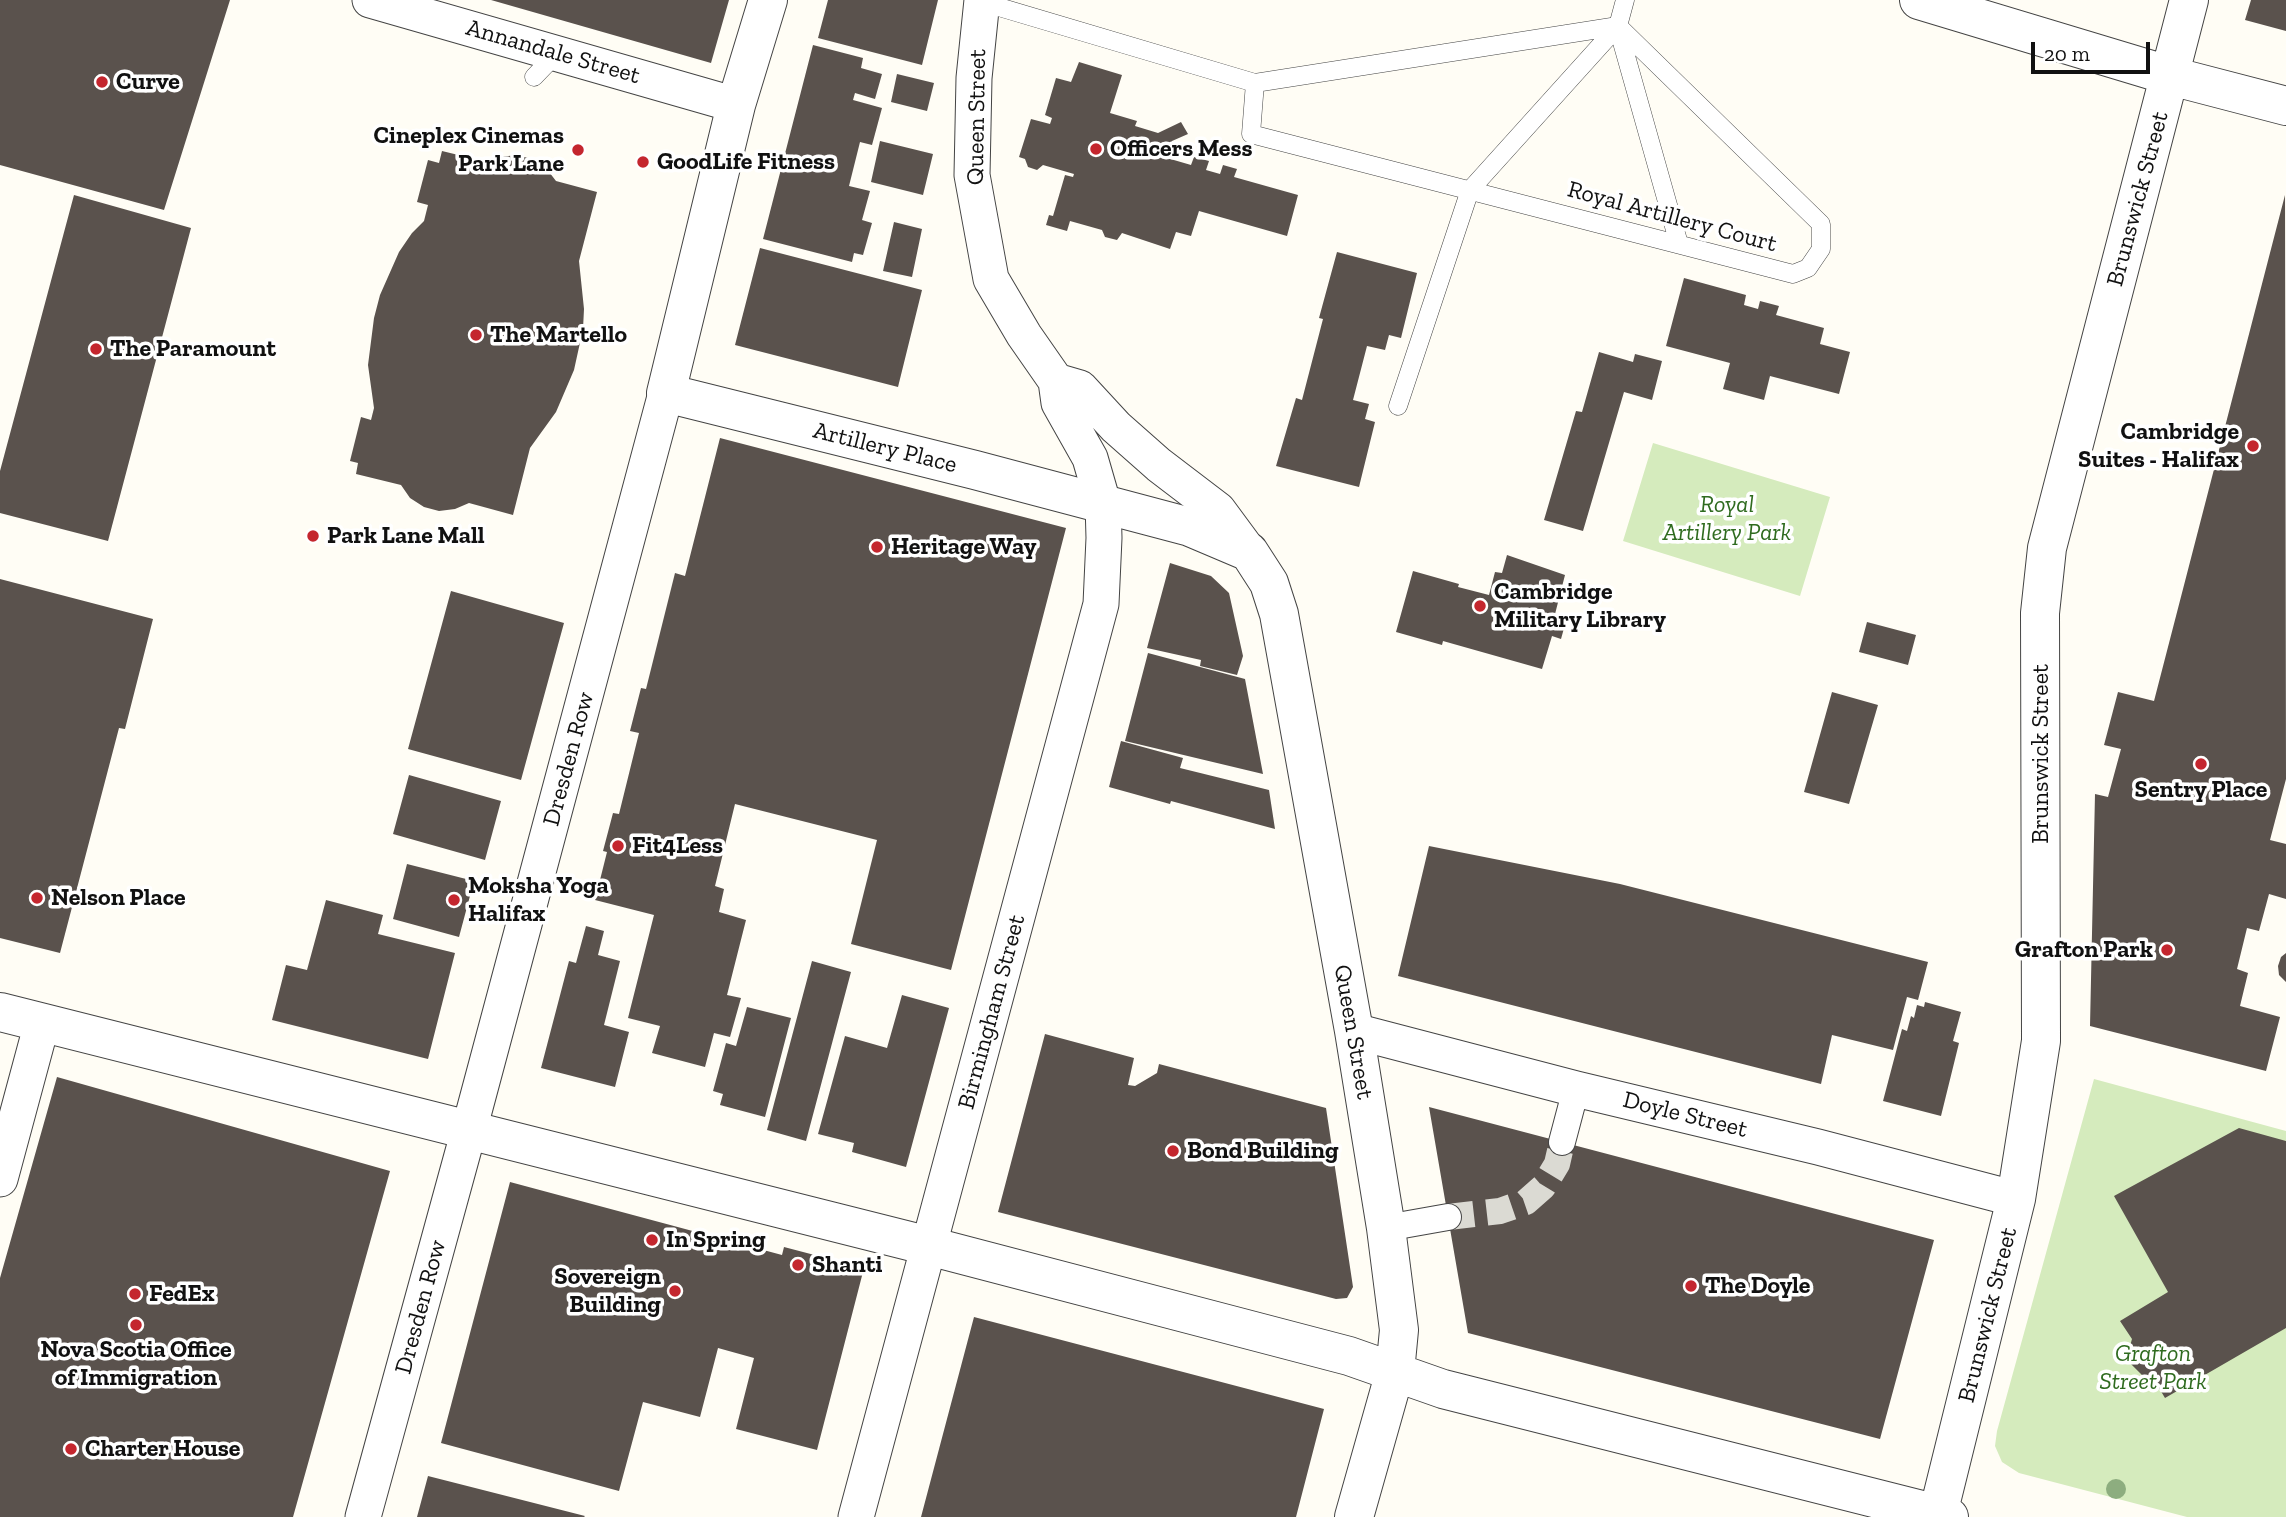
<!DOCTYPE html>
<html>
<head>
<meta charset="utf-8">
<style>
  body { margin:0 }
  #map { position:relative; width:2286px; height:1517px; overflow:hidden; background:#fffdf5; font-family:"Zilla Slab",serif }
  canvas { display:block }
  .scale { position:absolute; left:2031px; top:42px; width:119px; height:32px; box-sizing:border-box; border:4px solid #111; border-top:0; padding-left:9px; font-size:21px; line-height:24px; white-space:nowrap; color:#111; -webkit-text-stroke:5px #fff; paint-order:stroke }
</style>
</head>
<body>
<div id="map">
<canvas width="2286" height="1517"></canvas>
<div class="scale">20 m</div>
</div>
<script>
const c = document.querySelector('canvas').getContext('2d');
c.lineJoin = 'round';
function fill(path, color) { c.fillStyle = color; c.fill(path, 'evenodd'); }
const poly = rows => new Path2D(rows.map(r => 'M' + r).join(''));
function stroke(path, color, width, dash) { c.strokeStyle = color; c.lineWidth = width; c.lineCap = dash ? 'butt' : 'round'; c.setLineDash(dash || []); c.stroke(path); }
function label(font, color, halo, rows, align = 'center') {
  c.font = font + ' "Zilla Slab",serif'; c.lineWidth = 7; c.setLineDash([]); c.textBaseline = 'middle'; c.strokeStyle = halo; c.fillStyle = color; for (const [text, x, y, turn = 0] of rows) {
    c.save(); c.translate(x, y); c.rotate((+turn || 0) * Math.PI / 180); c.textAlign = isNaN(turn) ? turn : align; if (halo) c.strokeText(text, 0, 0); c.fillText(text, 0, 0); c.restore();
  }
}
fill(poly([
  [1653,443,1830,497,1800,596,1623,541],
  [2094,1079,2286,1131,2286,1517,2187,1517,2019,1473,2002,1462,1995,1446,1997,1431]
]), '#d5ebbd');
fill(poly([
  [0,0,230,0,164,210,0,165],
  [491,0,729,0,711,63],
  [828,0,938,0,922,65,818,38],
  [2251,0,2286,0,2286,31,2245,20],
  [813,45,863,58,861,68,882,74,875,99,855,93,853,100,882,108,872,145,860,142,849,186,870,191,862,220,872,223,863,255,854,253,852,262,763,239],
  [1079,62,1122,75,1110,113,1137,121,1135,126,1158,133,1181,122,1188,134,1172,141,1167,158,1191,165,1194,157,1209,161,1206,170,1220,174,1223,165,1237,169,1234,177,1298,195,1287,236,1199,211,1191,236,1176,232,1170,249,1122,233,1117,240,1105,237,1102,230,1070,221,1067,231,1046,225,1049,215,1053,216,1065,175,1073,177,1074,174,1043,165,1037,170,1028,167,1025,159,1019,157,1031,119,1050,124,1052,118,1045,115,1056,78,1071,82],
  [897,74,934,83,927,111,891,102],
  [880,141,933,154,923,195,871,182],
  [442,151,487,162,501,157,516,155,532,159,546,168,556,181,597,192,579,261,584,309,583,329,574,370,556,412,530,448,513,515,469,503,455,509,439,511,424,507,410,498,401,485,356,474,358,463,350,461,361,417,371,420,374,408,368,365,374,318,380,295,399,252,412,233,424,221,428,205,417,202,428,160,439,163],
  [74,195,191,228,108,541,0,513,0,471],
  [2285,195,2286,779,2270,840,2286,844,2286,899,2269,894,2259,931,2247,928,2237,969,2248,973,2240,1006,2280,1017,2266,1071,2090,1026,2095,794,2108,797,2121,749,2104,745,2118,692,2154,701],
  [894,222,922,229,912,277,883,271],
  [760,248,922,290,898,387,735,345],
  [1337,252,1417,273,1401,338,1389,335,1385,350,1367,346,1353,400,1369,404,1365,419,1375,422,1359,487,1276,466,1296,398,1302,400,1323,319,1319,318],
  [1684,278,1746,295,1744,305,1758,309,1760,301,1779,306,1776,315,1824,328,1820,344,1850,352,1839,394,1770,376,1764,400,1723,389,1730,363,1666,346],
  [1599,352,1633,362,1635,354,1662,361,1652,400,1624,392,1583,531,1544,520,1576,411,1582,412],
  [720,438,1066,528,951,970,851,944,877,840,735,804,715,886,724,889,719,912,746,920,727,995,741,998,730,1037,714,1033,705,1067,652,1053,660,1026,628,1018,654,915,595,900,607,852,603,851,613,813,619,814,639,733,630,731,641,688,646,689,675,573,685,576],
  [1507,555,1565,575,1554,618,1566,621,1561,639,1552,636,1542,669,1443,641,1442,645,1396,632,1413,571,1459,584,1458,587,1489,595,1495,572,1502,573],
  [1170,563,1211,576,1229,593,1243,656,1237,675,1200,666,1201,660,1147,648],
  [0,579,153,619,125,729,119,728,60,953,0,938],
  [451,591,564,623,521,780,408,749],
  [1867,622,1916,635,1908,665,1859,652],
  [1148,653,1245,679,1263,774,1125,741],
  [1832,692,1878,705,1849,804,1804,792],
  [1121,741,1183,758,1180,768,1269,790,1275,829,1171,801,1170,804,1109,787],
  [409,775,501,801,485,860,393,834],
  [1429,846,1620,884,1928,962,1918,1000,1907,997,1893,1050,1832,1035,1821,1084,1398,976],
  [407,864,474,881,459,937,393,919],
  [326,900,383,915,378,934,455,953,428,1059,272,1020,286,965,307,970],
  [586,926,604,931,598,955,620,961,604,1025,629,1032,615,1087,541,1068,569,961,576,963],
  [2286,953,2286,982,2279,975,2278,966,2281,957],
  [812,961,851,972,806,1141,767,1130],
  [902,995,949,1008,906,1167,852,1152,854,1143,818,1134,845,1036,887,1048],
  [1925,1002,1961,1012,1953,1041,1959,1043,1941,1116,1883,1101,1902,1029,1907,1031,1911,1016,1914,1018,1917,1005,1924,1007],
  [747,1007,791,1018,765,1117,720,1105,723,1094,713,1091,726,1043,736,1046],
  [1045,1034,1134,1058,1128,1085,1135,1086,1157,1073,1159,1064,1326,1108,1353,1287,1347,1298,1336,1299,998,1212],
  [57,1077,390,1171,293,1517,0,1517,0,1278],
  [1429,1107,1934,1240,1880,1439,1468,1333],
  [2239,1128,2286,1141,2286,1328,2165,1398,2153,1378,2142,1375,2131,1364,2128,1353,2132,1339,2120,1321,2168,1292,2114,1196],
  [510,1182,782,1255,784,1247,864,1268,817,1450,736,1429,754,1358,718,1348,700,1417,643,1402,619,1491,441,1443],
  [974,1317,1324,1409,1296,1517,921,1517],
  [428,1476,585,1516,584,1517,417,1517]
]), '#5a524d');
stroke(poly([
  [1448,1217,1500,1211,1526,1202,1543,1187,1557,1164,1562,1142]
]), '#dbdad3', 26, [26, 13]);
const service = poly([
  [982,2,1255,83,1618,26],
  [1618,28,1679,244],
  [534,77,557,53],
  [1255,83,1251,134,1793,274,1808,268,1821,249,1821,224,1618,26],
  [1398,406,1470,190,1618,26,1625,0]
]);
const pedestrian = poly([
  [1562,1142,1576,1089],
  [1386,1228,1448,1217]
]);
const minor = poly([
  [370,0,736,105],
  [1056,381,1080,388,1116,427,1159,465,1218,510,1249,552],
  [1354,1031,1576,1089,1818,1147,2016,1199],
  [0,1179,42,1023],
  [363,1517,469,1130,666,393],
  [856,1517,1101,604,1104,538,1103,503,1090,458,1059,403,1056,381,1024,335,991,279,972,175,974,78,982,0]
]);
const tertiary = poly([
  [768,0,736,105,666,393,975,470,1190,527,1249,552,1269,583,1279,614,1354,1031,1386,1228,1399,1330,1395,1372,1354,1517],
  [1919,0,2171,76,2286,106],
  [0,1012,929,1246,1349,1356,1443,1389,1949,1517],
  [1938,1514,2016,1199,2041,1041,2040,613,2047,548,2189,0]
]);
stroke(service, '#444', 19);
stroke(pedestrian, '#444', 28);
stroke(minor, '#444', 37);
stroke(tertiary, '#444', 40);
stroke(service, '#fff', 18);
stroke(pedestrian, '#fff', 26);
stroke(minor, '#fff', 35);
stroke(tertiary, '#fff', 38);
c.fillStyle = '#8dad7f';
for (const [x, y] of [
  [2116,1489]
]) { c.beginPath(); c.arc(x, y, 10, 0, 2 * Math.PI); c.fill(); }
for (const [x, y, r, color] of [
  [102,82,7,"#c4262e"],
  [1096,149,7,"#c4262e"],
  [578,150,7,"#c4262e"],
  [643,162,7,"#c4262e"],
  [476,335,7,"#c4262e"],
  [96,349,7,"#c4262e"],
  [2253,446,7,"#c4262e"],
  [313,536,7,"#c4262e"],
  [877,547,7,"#c4262e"],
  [1480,606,7,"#c4262e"],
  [2201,764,7,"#c4262e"],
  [618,846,7,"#c4262e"],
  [37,898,7,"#c4262e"],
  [454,900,7,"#c4262e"],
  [2167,950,7,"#c4262e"],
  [1173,1151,7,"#c4262e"],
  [652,1240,7,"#c4262e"],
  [798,1265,7,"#c4262e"],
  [1691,1286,7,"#c4262e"],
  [675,1291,7,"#c4262e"],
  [135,1294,7,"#c4262e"],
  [136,1325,7,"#c4262e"],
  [71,1449,7,"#c4262e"]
]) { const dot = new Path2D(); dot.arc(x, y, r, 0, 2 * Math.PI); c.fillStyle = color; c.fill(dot); stroke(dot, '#fff', 2.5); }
label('24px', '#111', '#fff', [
  ["Annandale Street",553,52,16],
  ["Queen Street",977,117,-89],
  ["Brunswick Street",2138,199,-75],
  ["Royal Artillery Court",1672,217,15],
  ["Artillery Place",885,448,14],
  ["Brunswick Street",2041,754,-90],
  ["Dresden Row",569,759,-75],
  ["Birmingham Street",992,1012,-75],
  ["Queen Street",1353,1032,80],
  ["Doyle Street",1685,1115,14],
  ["Dresden Row",421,1307,-75],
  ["Brunswick Street",1988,1315,-76]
]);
label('bold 24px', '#111', '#fff', [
  ["Curve",116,82],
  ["Cineplex Cinemas",564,136,"right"],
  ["Park Lane",564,164,"right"],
  ["Officers Mess",1110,149],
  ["GoodLife Fitness",657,162],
  ["The Martello",490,335],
  ["The Paramount",110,349],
  ["Cambridge",2239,432,"right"],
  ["Suites - Halifax",2239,460,"right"],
  ["Park Lane Mall",327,536],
  ["Heritage Way",891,547],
  ["Cambridge",1494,592],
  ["Military Library",1494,620],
  ["Sentry Place",2201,790,"center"],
  ["Fit4Less",632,846],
  ["Moksha Yoga",468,886],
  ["Halifax",468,914],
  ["Nelson Place",51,898],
  ["Grafton Park",2153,950,"right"],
  ["Bond Building",1187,1151],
  ["In Spring",666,1240],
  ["Shanti",812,1265],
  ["Sovereign",661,1277,"right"],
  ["Building",661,1305,"right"],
  ["The Doyle",1705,1286],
  ["FedEx",149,1294],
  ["Nova Scotia Office",136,1350,"center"],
  ["of Immigration",136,1378,"center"],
  ["Charter House",85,1449]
], 'left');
label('italic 24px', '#2f6b1f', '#fff', [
  ["Royal",1727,505],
  ["Artillery Park",1727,533],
  ["Grafton",2153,1354],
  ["Street Park",2153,1382]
]);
</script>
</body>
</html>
